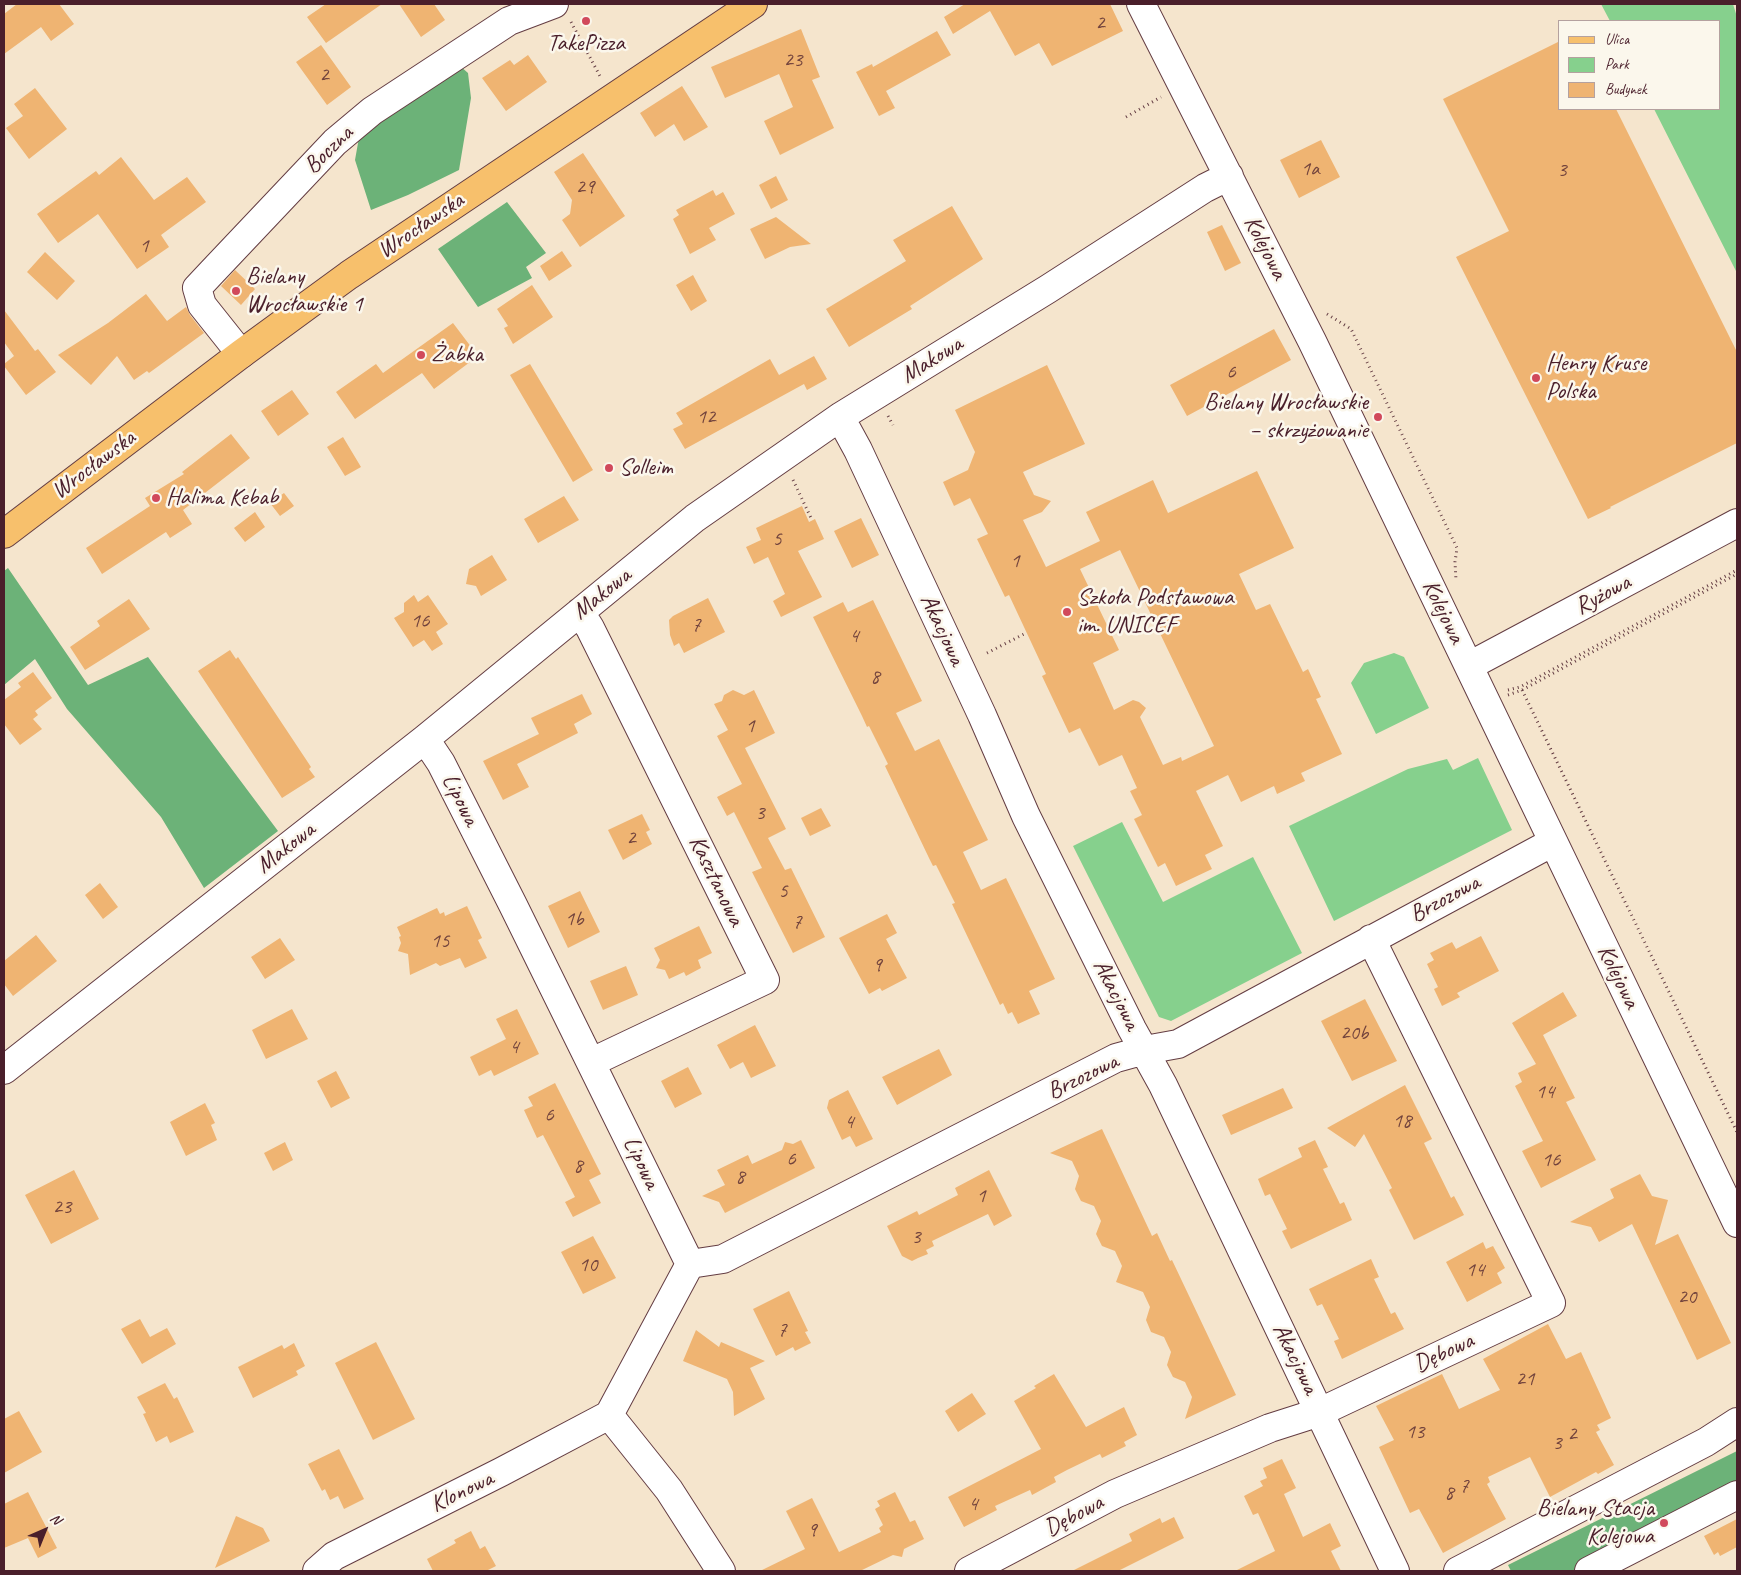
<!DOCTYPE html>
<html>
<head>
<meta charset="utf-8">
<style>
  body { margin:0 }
  #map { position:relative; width:1741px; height:1575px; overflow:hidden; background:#f5e5cd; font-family:Caveat,sans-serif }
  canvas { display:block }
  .frame { position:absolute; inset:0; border:5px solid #4a1f2b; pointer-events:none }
  .legend { position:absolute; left:1558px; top:20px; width:162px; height:90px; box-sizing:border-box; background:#fbf7ec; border:1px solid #b4a19f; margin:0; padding:6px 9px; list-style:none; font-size:15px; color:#4a1f2b }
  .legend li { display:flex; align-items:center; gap:10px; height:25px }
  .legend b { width:25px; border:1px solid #b4a19f }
  .north { position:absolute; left:20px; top:1505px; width:50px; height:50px; -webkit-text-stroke:4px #fbf7ec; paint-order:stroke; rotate:44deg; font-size:14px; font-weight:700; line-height:20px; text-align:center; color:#4a1f2b }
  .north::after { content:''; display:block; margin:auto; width:18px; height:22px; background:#4a1f2b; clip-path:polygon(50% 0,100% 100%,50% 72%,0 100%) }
</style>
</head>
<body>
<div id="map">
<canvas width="1741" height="1575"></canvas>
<div class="frame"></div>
<ul class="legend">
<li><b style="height:6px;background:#f7c06c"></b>Ulica</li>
<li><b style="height:14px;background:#86d08d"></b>Park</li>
<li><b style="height:14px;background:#efb472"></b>Budynek</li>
</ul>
<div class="north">N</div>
</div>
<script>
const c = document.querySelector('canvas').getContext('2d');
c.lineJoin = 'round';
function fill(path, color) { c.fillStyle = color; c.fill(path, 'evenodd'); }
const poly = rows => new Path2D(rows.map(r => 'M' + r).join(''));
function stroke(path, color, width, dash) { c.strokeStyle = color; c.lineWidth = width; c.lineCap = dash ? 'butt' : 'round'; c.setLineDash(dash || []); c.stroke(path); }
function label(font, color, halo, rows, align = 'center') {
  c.font = font + ' Caveat,sans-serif'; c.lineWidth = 5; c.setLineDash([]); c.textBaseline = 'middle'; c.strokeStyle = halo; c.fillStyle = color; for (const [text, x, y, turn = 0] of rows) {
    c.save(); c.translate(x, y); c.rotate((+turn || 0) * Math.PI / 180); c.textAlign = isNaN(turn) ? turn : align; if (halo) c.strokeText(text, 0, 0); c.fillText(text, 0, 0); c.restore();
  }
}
fill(poly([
  [1601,4,1733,4,1737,17,1737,273,1654,109,1720,109,1720,21,1610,21],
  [1394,653,1404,657,1429,708,1376,734,1351,683,1364,663],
  [1478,758,1512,830,1334,921,1289,826,1408,769,1447,759,1453,770],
  [1122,822,1163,902,1253,857,1302,953,1171,1021,1159,1017,1073,846]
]), '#86d08d');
fill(poly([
  [443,51,468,73,471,98,459,170,408,195,371,210,355,160,366,98],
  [507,202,546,253,526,267,532,278,478,307,438,249],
  [8,568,88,685,148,657,278,831,204,888,161,817,67,709,35,659,4,685,4,571],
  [1737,1451,1737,1487,1576,1571,1511,1571,1508,1565]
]), '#6cb278');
fill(poly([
  [17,4,59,4,74,24,51,41,41,27,4,54,4,14],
  [326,4,382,4,326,43,307,17],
  [399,4,434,4,445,20,421,37],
  [965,4,1110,4,1123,31,1052,66,1039,43,1015,56,990,11,953,34,944,17],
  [801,29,820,77,812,80,834,128,780,155,764,121,793,107,779,74,725,98,711,67],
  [937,31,951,55,886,91,895,108,879,116,856,72,872,64,873,67],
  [1560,41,1560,109,1616,109,1737,352,1737,443,1610,507,1611,508,1588,519,1456,257,1509,231,1443,99],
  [321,45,351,87,327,105,296,62],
  [528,55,547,82,506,111,482,78,510,60,514,65],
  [682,86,708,127,684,141,674,124,655,137,640,113],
  [35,88,67,129,29,159,6,128,23,116,14,104],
  [1321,140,1340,177,1299,198,1280,160],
  [583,153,625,216,580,247,562,220,570,214,572,200,554,172],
  [121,157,154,200,187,177,206,202,161,235,169,247,137,269,98,214,58,243,37,214,96,171,99,175],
  [776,176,788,200,771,209,759,185],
  [713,190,716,196,723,192,735,214,709,228,716,240,690,254,673,219,679,215,676,210],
  [952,206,983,259,910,306,912,309,849,347,826,309,906,261,893,240],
  [776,217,811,244,790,247,765,259,750,229],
  [1222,225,1241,263,1225,271,1207,232],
  [562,251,572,266,549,281,540,266],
  [45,252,75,281,57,300,27,272],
  [235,270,255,289,241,305,221,286],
  [693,275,707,301,691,311,676,285],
  [532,285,553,317,513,344,504,328,508,326,497,309],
  [146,294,167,321,186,307,190,315,204,333,149,373,147,371,134,380,117,356,91,385,58,355,108,323],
  [4,310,35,351,38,349,56,372,26,395,4,366,4,364,14,356,4,342],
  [453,323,478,356,434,389,422,373,355,419,336,392,376,364,383,373],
  [1274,329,1291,360,1187,416,1170,385],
  [814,356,827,379,807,390,804,384,685,449,673,429,683,424,676,413,770,359,779,375],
  [530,364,593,470,573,482,510,375],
  [1047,365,1085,444,1023,472,1034,495,1051,501,1042,512,1023,520,1046,567,1100,541,1086,512,1153,480,1168,513,1257,471,1294,548,1239,574,1256,610,1270,604,1303,672,1308,669,1321,697,1316,699,1342,754,1301,773,1305,781,1277,794,1274,786,1241,802,1228,775,1196,791,1223,846,1205,855,1212,869,1176,886,1165,863,1158,867,1134,819,1142,815,1130,791,1137,788,1122,755,1099,766,1080,728,1069,733,1042,676,1046,674,1009,595,1005,597,977,539,988,534,970,498,954,506,943,482,968,470,975,452,955,410],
  [1120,550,1214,746,1182,761,1181,757,1163,765,1140,717,1146,708,1139,702,1133,700,1114,710,1093,663,1119,650,1080,569],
  [292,390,309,414,278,436,261,411],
  [231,434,250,458,183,510,192,524,170,538,166,532,102,574,86,548,150,506,145,498,184,474,182,472],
  [343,437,361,467,345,476,327,447],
  [284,493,294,506,280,516,270,503],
  [564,496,579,520,538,543,524,519],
  [802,506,809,522,815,519,824,539,798,551,822,597,781,617,773,601,785,594,768,557,754,564,746,547,761,540,756,528],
  [255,512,265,527,245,542,234,528],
  [861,518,879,555,852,568,834,531],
  [492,555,507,580,481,596,476,586,466,584,469,569],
  [414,595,418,602,428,595,448,624,436,632,443,644,432,651,424,640,413,647,394,618,404,612,404,603],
  [708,598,725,632,684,653,679,643,674,646,670,635,669,620,673,616],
  [129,599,150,629,85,670,70,647,100,626,97,621],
  [873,600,922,701,896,713,915,751,939,739,988,840,963,852,981,890,1006,878,1055,979,1029,991,1040,1014,1018,1024,1012,1012,1008,1014,1003,1003,1000,1005,952,904,955,903,936,865,933,866,929,858,885,766,888,764,869,726,867,727,862,716,813,617,843,602,848,612],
  [230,650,236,659,238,657,311,767,309,769,315,777,282,798,198,671],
  [33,672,52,698,35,711,38,715,33,719,42,729,20,745,4,724,4,700,21,687,18,683],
  [733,690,744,695,754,690,775,733,745,748,786,829,768,838,785,870,791,868,825,937,793,953,752,872,762,868,734,812,727,816,717,797,742,784,717,736,728,730,714,704,722,701,724,695],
  [582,694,592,714,574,724,578,733,517,764,529,787,503,800,483,761,539,734,531,718],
  [821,808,831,826,810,836,801,818],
  [642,814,650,830,646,832,652,844,623,860,608,830],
  [100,883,118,907,103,919,85,895],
  [580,891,600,932,568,948,548,906],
  [467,906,482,938,478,940,487,958,465,968,460,958,440,966,436,963,410,975,408,954,398,951,401,943,399,937,401,936,397,927,437,908,440,914,444,912,445,916],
  [887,914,897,933,886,939,907,978,882,991,880,988,869,994,839,938],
  [699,926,712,953,698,960,701,968,686,976,684,972,669,979,665,970,656,968,660,960,654,948],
  [36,935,57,961,13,996,4,984,4,961],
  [1481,936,1499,971,1457,993,1460,997,1442,1006,1434,989,1438,987,1427,964,1434,960,1430,953,1452,942,1456,949],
  [280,938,295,960,265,979,251,957],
  [626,966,638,995,603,1010,590,981],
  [1563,992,1577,1016,1543,1035,1575,1098,1566,1102,1596,1160,1541,1188,1522,1151,1543,1141,1515,1086,1522,1082,1518,1073,1536,1064,1512,1023],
  [1365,999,1397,1061,1352,1081,1321,1021],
  [292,1009,308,1039,266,1059,252,1030],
  [517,1009,539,1054,494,1076,491,1070,479,1076,470,1057,506,1039,496,1019],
  [755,1025,776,1066,751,1078,743,1062,730,1069,717,1045],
  [939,1049,952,1075,897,1105,882,1077],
  [688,1067,702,1094,675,1108,661,1081],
  [336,1071,350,1098,331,1108,317,1081],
  [555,1083,601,1174,589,1180,601,1203,573,1217,565,1202,575,1197,543,1135,537,1138,524,1110,533,1106,528,1097],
  [1405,1085,1432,1139,1424,1143,1451,1198,1454,1196,1464,1215,1414,1240,1389,1190,1392,1188,1364,1134,1355,1147,1327,1128],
  [1283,1088,1293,1108,1231,1135,1222,1115],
  [848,1090,873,1139,856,1147,850,1136,842,1140,827,1108,829,1100],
  [205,1103,215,1123,211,1125,217,1140,186,1156,170,1122],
  [1102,1129,1152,1236,1157,1233,1170,1261,1172,1260,1236,1395,1185,1419,1192,1397,1185,1382,1173,1377,1167,1365,1171,1352,1164,1337,1151,1332,1146,1320,1150,1307,1143,1292,1116,1282,1122,1266,1115,1251,1102,1246,1096,1234,1101,1221,1094,1206,1081,1201,1075,1189,1079,1176,1072,1161,1050,1153],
  [801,1140,815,1168,725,1213,719,1202,702,1196,725,1185,717,1170,748,1155,752,1164,782,1150,785,1142,793,1144],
  [1315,1140,1328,1167,1323,1169,1340,1204,1344,1202,1352,1220,1291,1249,1282,1231,1287,1229,1270,1194,1265,1196,1258,1179,1302,1157,1298,1148],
  [285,1142,293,1160,273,1171,264,1153],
  [74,1170,99,1219,51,1244,25,1195],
  [989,1170,1012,1216,994,1226,988,1214,932,1241,934,1246,926,1250,928,1254,918,1258,912,1261,902,1256,887,1226,917,1211,919,1215,958,1195,955,1188],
  [1640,1174,1652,1196,1668,1200,1655,1245,1678,1234,1731,1343,1697,1360,1632,1224,1599,1242,1591,1227,1570,1222,1614,1198,1610,1189],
  [593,1236,616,1278,583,1294,561,1252],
  [1483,1242,1486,1249,1493,1246,1505,1268,1497,1273,1502,1283,1467,1302,1446,1262],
  [1371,1259,1379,1277,1374,1279,1391,1314,1395,1312,1404,1329,1342,1359,1334,1341,1339,1339,1322,1304,1317,1306,1309,1289],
  [789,1291,808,1331,805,1332,811,1343,795,1351,793,1347,776,1356,753,1309],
  [140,1319,150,1337,167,1328,176,1344,142,1364,121,1329],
  [1548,1324,1566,1359,1581,1352,1611,1418,1597,1425,1600,1430,1596,1432,1614,1465,1598,1474,1596,1472,1550,1497,1530,1457,1488,1477,1490,1482,1487,1484,1506,1519,1443,1553,1419,1509,1410,1513,1379,1447,1394,1440,1376,1406,1442,1374,1459,1409,1489,1395,1500,1390,1483,1359],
  [696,1330,719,1347,721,1342,765,1361,750,1368,765,1399,734,1416,733,1392,727,1379,683,1361],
  [376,1342,415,1419,373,1440,335,1363],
  [294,1343,305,1366,296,1371,298,1375,253,1398,238,1367,282,1345,284,1349],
  [1054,1374,1086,1427,1124,1407,1137,1435,1124,1442,1126,1446,1102,1458,1100,1454,1067,1470,1054,1477,1056,1482,1032,1495,1030,1490,995,1506,997,1510,964,1527,948,1497,1041,1449,1014,1401,1036,1388,1034,1386],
  [165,1383,174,1399,177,1397,194,1432,170,1443,167,1436,156,1442,143,1414,146,1413,137,1397],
  [972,1393,986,1414,958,1432,945,1411],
  [19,1411,42,1452,4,1473,4,1419],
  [339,1449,364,1499,344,1509,338,1496,330,1500,325,1489,322,1491,308,1464],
  [1282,1459,1296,1488,1284,1494,1303,1537,1330,1523,1341,1546,1331,1551,1341,1571,1235,1571,1275,1551,1258,1513,1253,1515,1244,1496,1263,1486,1260,1481,1267,1478,1263,1468],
  [28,1492,57,1548,38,1558,28,1538,4,1548,4,1504],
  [895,1492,910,1522,915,1520,924,1539,904,1549,902,1557,893,1555,860,1571,760,1571,805,1549,786,1511,812,1498,839,1552,881,1532,879,1528,883,1525,875,1509,880,1506,877,1501],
  [236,1516,263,1528,270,1541,215,1568],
  [1174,1517,1184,1538,1118,1571,1072,1571,1132,1541,1129,1534,1160,1518,1162,1523],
  [1737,1519,1737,1547,1720,1556,1718,1552,1714,1555,1704,1536],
  [471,1531,480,1549,485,1546,496,1566,486,1571,433,1571,427,1559,456,1543,454,1540]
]), '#efb472');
const minor = poly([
  [1141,4,1312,341,1737,1223],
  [241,354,202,305,197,288,212,272,335,142,372,111,509,21,554,4],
  [840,417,858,450,982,715,1026,816,1132,1029,1163,1085,1395,1571],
  [580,612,590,628,765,980,592,1062],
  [1469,666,1737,523],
  [425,739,441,763,513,905,690,1264,609,1415,669,1490,721,1571],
  [4,1070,425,739,695,518,840,417,1048,289,1205,188,1229,176],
  [690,1264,723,1259,1116,1058,1145,1050,1178,1044,1553,842],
  [317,1571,334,1556,501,1472,609,1415],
  [969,1571,1115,1494,1270,1428,1320,1412,1551,1303,1371,939],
  [1458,1571,1706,1442,1737,1422],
  [1589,1571,1737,1495]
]);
const major = poly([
  [4,534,241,354,349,275,753,4]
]);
stroke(minor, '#643d43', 30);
stroke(major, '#643d43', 30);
stroke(poly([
  [571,22,601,78],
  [1126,117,1161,97],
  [1327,314,1351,329,1457,548,1455,562,1456,580],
  [888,416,893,425],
  [793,480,812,520],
  [987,653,1026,633],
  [1508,690,1520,687,1737,570],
  [1522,690,1737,1132],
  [1508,695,1522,690,1737,574]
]), '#643d43', 3, [1, 4]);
stroke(minor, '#fff', 28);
stroke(major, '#f7c06c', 28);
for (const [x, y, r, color] of [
  [586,21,5,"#d1495b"],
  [236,291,5,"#d1495b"],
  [421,355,5,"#d1495b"],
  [1536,378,5,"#d1495b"],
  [1378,417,5,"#d1495b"],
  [609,468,5,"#d1495b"],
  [156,498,5,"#d1495b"],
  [1067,612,5,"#d1495b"],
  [1664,1523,5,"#d1495b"]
]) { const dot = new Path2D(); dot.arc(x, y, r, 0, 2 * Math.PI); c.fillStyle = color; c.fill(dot); stroke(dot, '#fbf7ec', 2); }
label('21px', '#73443d', null, [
  ["2",1100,23],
  ["23",793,60],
  ["2",324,75],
  ["1a",1310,169],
  ["3",1562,170],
  ["29",585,187],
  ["1",144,246],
  ["6",1231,372],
  ["12",706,417],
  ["5",777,539],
  ["1",1015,561],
  ["16",420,621],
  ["7",696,625],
  ["4",854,636],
  ["8",875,677],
  ["1",750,726],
  ["3",760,813],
  ["2",631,838],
  ["5",783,891],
  ["1b",574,919],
  ["7",797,922],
  ["15",440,941],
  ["9",877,965],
  ["20b",1354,1033],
  ["4",514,1047],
  ["14",1545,1092],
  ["6",549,1115],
  ["18",1402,1121],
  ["4",849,1122],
  ["6",791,1159],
  ["16",1551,1160],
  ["8",578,1166],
  ["8",740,1177],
  ["1",981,1196],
  ["23",62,1207],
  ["3",916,1237],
  ["10",588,1265],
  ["14",1475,1270],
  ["20",1687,1297],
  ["7",782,1330],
  ["21",1525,1379],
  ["13",1415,1432],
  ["2",1572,1434],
  ["3",1557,1443],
  ["7",1464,1486],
  ["8",1449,1493],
  ["4",973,1504],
  ["9",812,1530]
]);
label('24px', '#4a1f2b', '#fbf7ec', [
  ["TakePizza",586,44,"center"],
  ["Bielany",246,277],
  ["Wrocławskie 1",246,305],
  ["Żabka",431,355],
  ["Henry Kruse",1546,364],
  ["Polska",1546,392],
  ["Bielany Wrocławskie",1368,403,"right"],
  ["– skrzyżowanie",1368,431,"right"],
  ["Solleim",619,468],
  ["Halima Kebab",166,498],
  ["Szkoła Podstawowa",1077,598],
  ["im. UNICEF",1077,626],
  ["Bielany Stacja",1654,1509,"right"],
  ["Kolejowa",1654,1537,"right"]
], 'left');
label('24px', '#4a1f2b', '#fbf7ec', [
  ["Boczna",329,150,-44],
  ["Wrocławska",421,226,-34],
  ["Kolejowa",1265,248,63],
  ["Makowa",932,360,-32],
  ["Wrocławska",94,465,-37],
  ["Makowa",602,594,-39],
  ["Ryżowa",1603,595,-28],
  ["Kolejowa",1443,612,64],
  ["Akacjowa",942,630,65],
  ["Lipowa",460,800,63],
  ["Makowa",286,848,-38],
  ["Kasztanowa",716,881,64],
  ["Brzozowa",1445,899,-28],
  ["Kolejowa",1618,977,64],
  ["Akacjowa",1116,995,63],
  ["Brzozowa",1083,1077,-26],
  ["Lipowa",641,1163,64],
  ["Dębowa",1444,1353,-25],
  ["Akacjowa",1295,1359,64],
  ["Klonowa",462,1492,-26],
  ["Dębowa",1074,1516,-28]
]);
</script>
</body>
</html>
